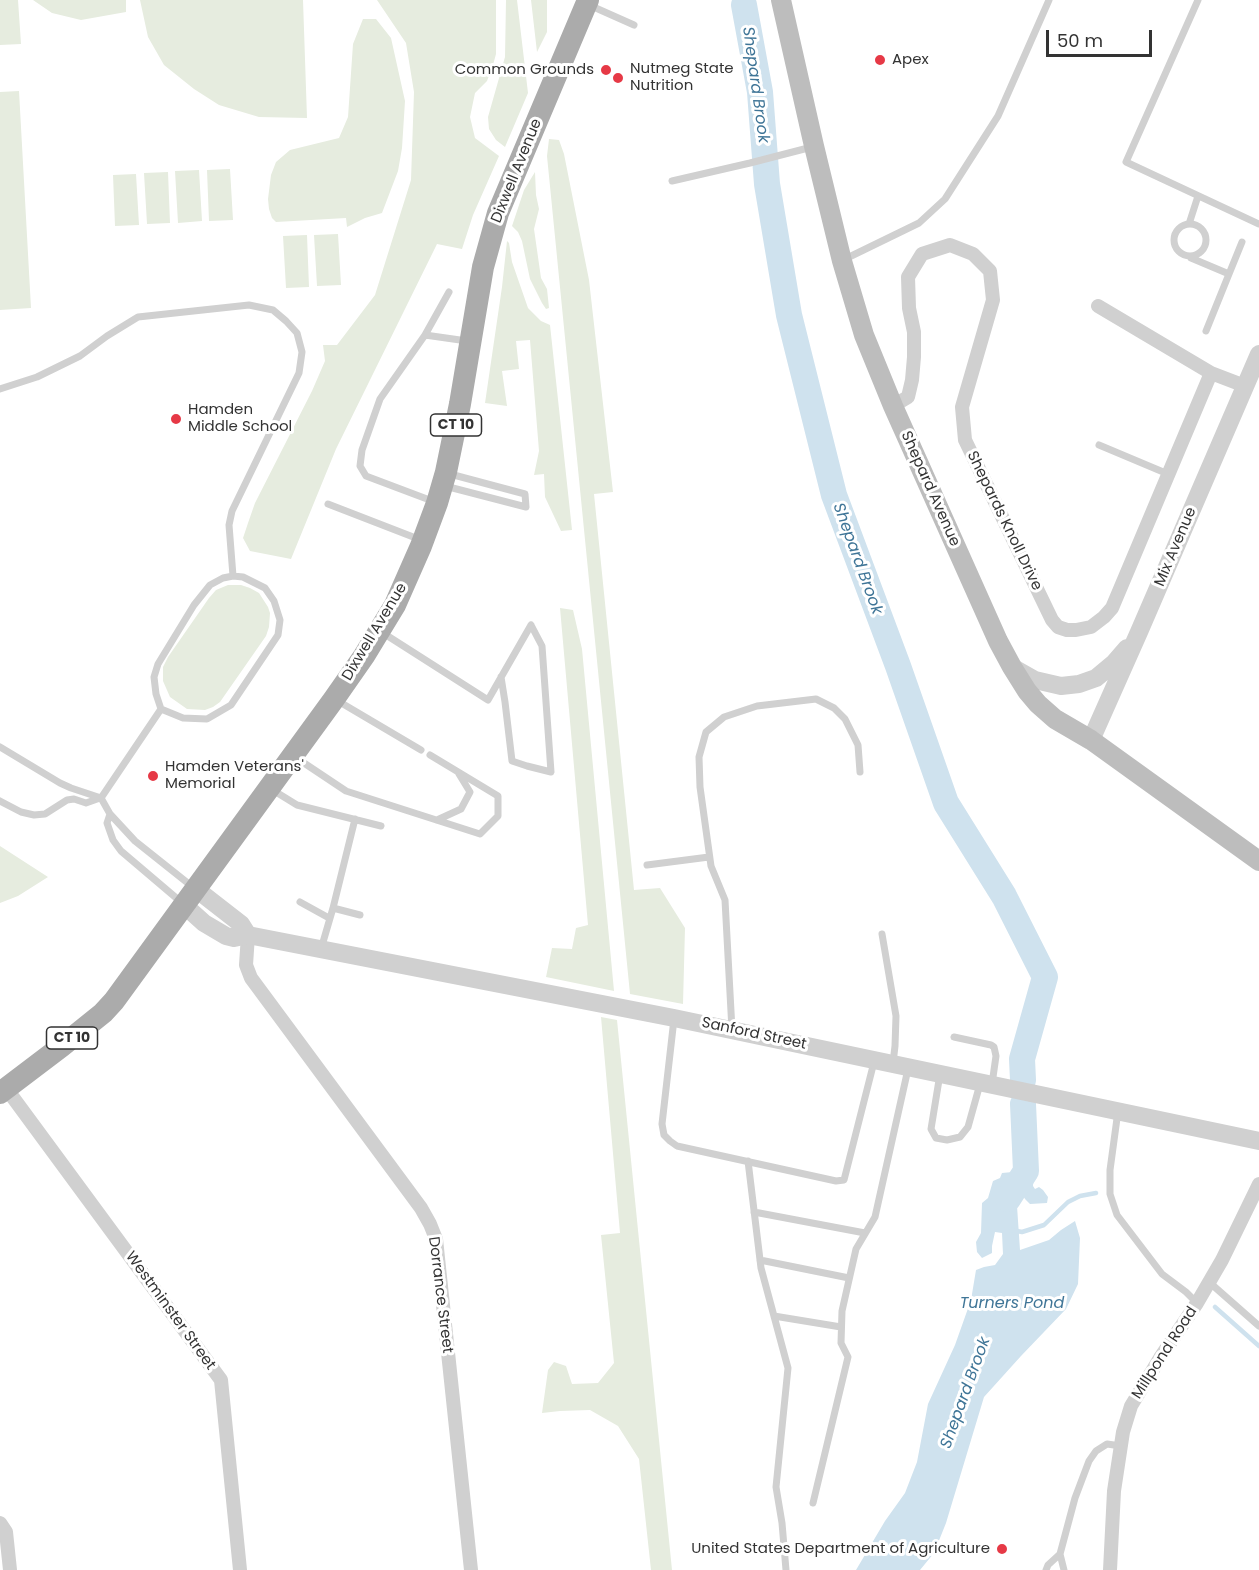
<!DOCTYPE html>
<html>
<head>
<meta charset="utf-8">
<style>
  body { margin:0 }
  #map { position:relative; width:1259px; height:1570px; overflow:hidden; background:#fff; font-family:Poppins,sans-serif }
  canvas { display:block }
  .scale { position:absolute; left:1046px; top:30px; width:106px; height:27px; box-sizing:border-box; border:3px solid #333; border-top:0; padding-left:8px; font-size:18px; line-height:21px; white-space:nowrap; color:#333; -webkit-text-stroke:4px #fff; paint-order:stroke }
</style>
</head>
<body>
<div id="map">
<canvas width="1259" height="1570"></canvas>
<div class="scale">50 m</div>
</div>
<script>
const c = document.querySelector('canvas').getContext('2d');
c.lineJoin = 'round';
function fill(path, color) { c.fillStyle = color; c.fill(path, 'evenodd'); }
const poly = rows => new Path2D(rows.map(r => 'M' + r).join(''));
function stroke(path, color, width, dash) { c.strokeStyle = color; c.lineWidth = width; c.lineCap = dash ? 'butt' : 'round'; c.setLineDash(dash || []); c.stroke(path); }
function label(font, color, halo, rows, align = 'center') {
  c.font = font + ' Poppins,sans-serif'; c.lineWidth = 6; c.setLineDash([]); c.textBaseline = 'middle'; c.strokeStyle = halo; c.fillStyle = color; for (const [text, x, y, turn = 0] of rows) {
    c.save(); c.translate(x, y); c.rotate((+turn || 0) * Math.PI / 180); c.textAlign = isNaN(turn) ? turn : align; if (halo) c.strokeText(text, 0, 0); c.fillText(text, 0, 0); c.restore();
  }
}
fill(poly([
  [0,0,18,0,21,44,0,45],
  [33,0,126,0,126,12,81,20,52,13],
  [140,0,303,0,307,118,259,117,219,105,194,89,164,65,148,37],
  [377,0,496,0,496,54,493,65,487,81,475,93,470,117,475,138,499,156,473,215,462,249,437,244,336,449,291,559,250,551,243,538,248,523,255,503,312,391,325,361,323,345,337,345,375,295,411,180,414,92,406,43],
  [506,0,517,0,528,93,505,147,496,140,489,129,488,117,505,57],
  [531,0,547,0,547,32,537,52],
  [363,19,376,19,391,38,405,101,402,148,398,171,382,213,365,218,347,227,346,218,276,222,272,218,269,209,268,199,271,175,276,162,290,150,339,138,348,117,353,44],
  [19,91,31,308,0,310,0,92],
  [549,139,559,140,564,154,589,280,613,492,594,494,634,890,660,888,685,928,683,1004,630,994,547,156],
  [230,169,233,220,209,221,207,170],
  [199,170,202,221,178,223,175,171],
  [168,172,170,223,147,224,144,173],
  [535,172,536,195,539,209,534,229,541,278,547,289,549,308,546,309,542,303,530,279,522,241,518,232,512,226,524,190],
  [136,174,139,225,115,226,113,175],
  [338,234,341,285,317,286,314,235],
  [307,235,309,287,286,288,283,236],
  [507,241,509,243,512,262,528,308,541,321,550,325,572,530,561,531,545,497,544,474,534,475,539,451,530,340,516,341,519,369,502,371,507,406,485,403,502,287],
  [228,585,241,585,250,588,259,593,268,607,270,613,269,627,266,636,220,702,213,707,205,710,187,709,170,697,163,681,163,667,168,657,209,598,216,590],
  [560,608,573,610,582,649,614,991,546,977,552,948,572,949,576,928,588,925],
  [0,846,48,877,18,896,0,903],
  [601,1017,617,1020,672,1570,651,1570,639,1459,618,1426,590,1410,560,1411,542,1413,548,1370,554,1362,566,1366,572,1384,598,1383,614,1363,601,1235,620,1233]
]), '#e6ecdf');
fill(poly([
  [1034,1170,1033,1186,1035,1189,1039,1187,1043,1190,1048,1197,1047,1203,1030,1204,1025,1199,1022,1194,1020,1197,1017,1206,1020,1250,1049,1240,1061,1230,1075,1221,1080,1238,1078,1284,1066,1309,1021,1356,984,1397,946,1523,934,1553,920,1570,856,1570,885,1521,905,1493,917,1462,928,1404,955,1345,971,1300,976,1270,984,1267,995,1265,1003,1254,1002,1233,995,1232,992,1246,992,1253,982,1258,977,1252,976,1242,981,1233,982,1203,988,1198,993,1181,1000,1178,1002,1173]
]), '#cfe2ee');
stroke(poly([
  [1012,1230,1022,1232,1044,1225,1068,1202,1080,1196,1096,1193],
  [1215,1307,1259,1346]
]), '#cfe2ee', 4.5);
stroke(poly([
  [744,5,760,92,767,184,789,315,834,495,898,666,946,803,1004,896,1045,977,1022,1059,1023,1080],
  [1008,1199,1026,1171,1023,1104]
]), '#cfe2ee', 26);
stroke(poly([
  [1198,0,1126,162,1259,224],
  [589,5,634,25],
  [672,181,750,163,812,147],
  '1174 240a16 16 0 1 1 32 0a16 16 0 1 1-32 0Z',
  [1189,224,1198,196],
  [1191,258,1229,274,1242,242],
  [843,260,919,223,945,199,998,116,1049,0],
  [1206,331,1229,274],
  [425,335,449,292],
  [0,389,37,377,80,356,107,336,138,317,249,305,273,310,286,321,297,333,302,352,299,373,232,511,229,525,233,576],
  [1099,445,1168,474],
  [445,486,526,507,525,494,450,474],
  [435,502,366,476,360,466,362,450,380,399,425,335,467,341],
  [328,504,421,540],
  [233,576,243,577,265,588,274,601,280,620,278,635,231,705,207,719,183,718,161,709,156,694,154,677,158,664,194,605,210,585,223,578,233,576],
  [383,633,488,700,531,625],
  [501,677,505,702,512,761,527,766,551,772,542,646,531,625],
  [338,701,421,750],
  [161,709,101,798,110,814,135,841,194,888],
  [0,747,60,783,71,788,101,798],
  [295,757,346,791,480,834,498,816,498,796,430,755],
  [271,789,297,805,381,826],
  [0,801,21,812,34,815,45,814,67,800,74,799,86,803,100,798],
  [110,814,107,823,113,840,121,851,181,902],
  [437,820,461,809,470,792,459,774],
  [647,865,709,857],
  [300,902,329,918],
  [333,908,355,819],
  [882,934,896,1016,895,1046,893,1063],
  [321,949,333,908,360,915],
  [674,1019,662,1124,664,1135,670,1141,677,1146,836,1181,844,1180,874,1062],
  [732,1030,725,900,711,866,700,787,699,757,706,732,724,717,757,706,816,699,834,708,845,719,858,745,860,772],
  [954,1037,991,1045,994,1047,996,1056,992,1084],
  [940,1074,931,1129,936,1138,947,1140,960,1137,968,1127,980,1084],
  [1118,1111,1110,1170,1110,1194,1117,1215,1162,1274,1186,1292,1197,1303],
  [748,1161,761,1268,788,1368,776,1487,782,1523,786,1570],
  [754,1212,865,1233],
  [760,1260,849,1278],
  [1209,1282,1259,1326],
  [774,1316,841,1327],
  [813,1503,848,1357,841,1343,842,1311,856,1249,875,1217,908,1069],
  [1060,1554,1064,1570],
  [1046,1570,1048,1565,1060,1554,1075,1498,1089,1461,1096,1451,1107,1444,1121,1446]
]), '#d0d0d0', 7);
stroke(poly([
  [1098,306,1211,373],
  [893,406,908,397,912,380,914,357,914,332,909,308,908,277,922,254,950,245,973,254,990,271,993,300,962,407,965,440,1052,620,1058,627,1067,630,1076,630,1091,627,1104,617,1112,608,1211,373,1245,386],
  [248,935,246,965,251,978,421,1208,430,1224,436,1239,471,1570],
  [6,1088,221,1380,240,1570],
  [0,1523,6,1532,10,1570],
  [1110,1570,1114,1491,1123,1432,1131,1406,1160,1358,1197,1303,1222,1260,1259,1184]
]), '#d0d0d0', 14);
stroke(poly([
  [1012,667,1035,680,1061,686,1079,684,1096,678,1114,663,1127,648],
  [1091,740,1139,632,1259,354],
  [196,889,241,924,248,935],
  [184,905,204,923,226,936,234,938,248,935,674,1018,1259,1141]
]), '#d0d0d0', 18);
stroke(poly([
  [781,0,814,146,842,261,864,335,893,406,998,641,1012,667,1027,691,1038,704,1055,719,1091,740,1259,861]
]), '#bdbdbd', 20);
stroke(poly([
  [0,1093,62,1046,103,1013,114,1001,334,699,364,656,395,605,421,546,437,503,446,472,460,404,483,267,498,213,588,0]
]), '#ababab', 22);
for (const [x, y, r, color] of [
  [880,60,6,"#e63946"],
  [606,70,6,"#e63946"],
  [618,78,6,"#e63946"],
  [176,419,6,"#e63946"],
  [153,776,6,"#e63946"],
  [1002,1549,6,"#e63946"]
]) { const dot = new Path2D(); dot.arc(x, y, r, 0, 2 * Math.PI); c.fillStyle = color; c.fill(dot); stroke(dot, '#fff', 2); }
for (const [x, y, w] of [
  [456,425,51],
  [72,1038,51]
]) { const box = new Path2D(); box.roundRect(x - w / 2, y - 11, w, 22, 4.5); c.fillStyle = '#fff'; c.fill(box); stroke(box, '#333', 1.5); }
label('bold 14px', '#333', null, [
  ["CT 10",456,425],
  ["CT 10",72,1038]
]);
label('15px', '#333', '#fff', [
  ["Apex",892,60],
  ["Nutmeg State",630,69],
  ["Nutrition",630,86],
  ["Common Grounds",594,70,"right"],
  ["Hamden",188,410],
  ["Middle School",188,427],
  ["Hamden Veterans'",165,767],
  ["Memorial",165,784],
  ["United States Department of Agriculture",990,1549,"right"]
], 'left');
label('15px', '#333', '#fff', [
  ["Dixwell Avenue",517,171,-68],
  ["Shepard Avenue",930,489,66],
  ["Shepards Knoll Drive",1004,521,64],
  ["Mix Avenue",1176,547,-67],
  ["Dixwell Avenue",375,632,-59],
  ["Sanford Street",754,1034,12],
  ["Dorrance Street",440,1295,83],
  ["Westminster Street",170,1311,54],
  ["Millpond Road",1165,1353,-57]
]);
label('italic 16px', '#3f7597', '#fff', [
  ["Shepard Brook",755,85,82],
  ["Shepard Brook",857,559,70],
  ["Turners Pond",1012,1304],
  ["Shepard Brook",966,1393,-70]
]);
</script>
</body>
</html>
